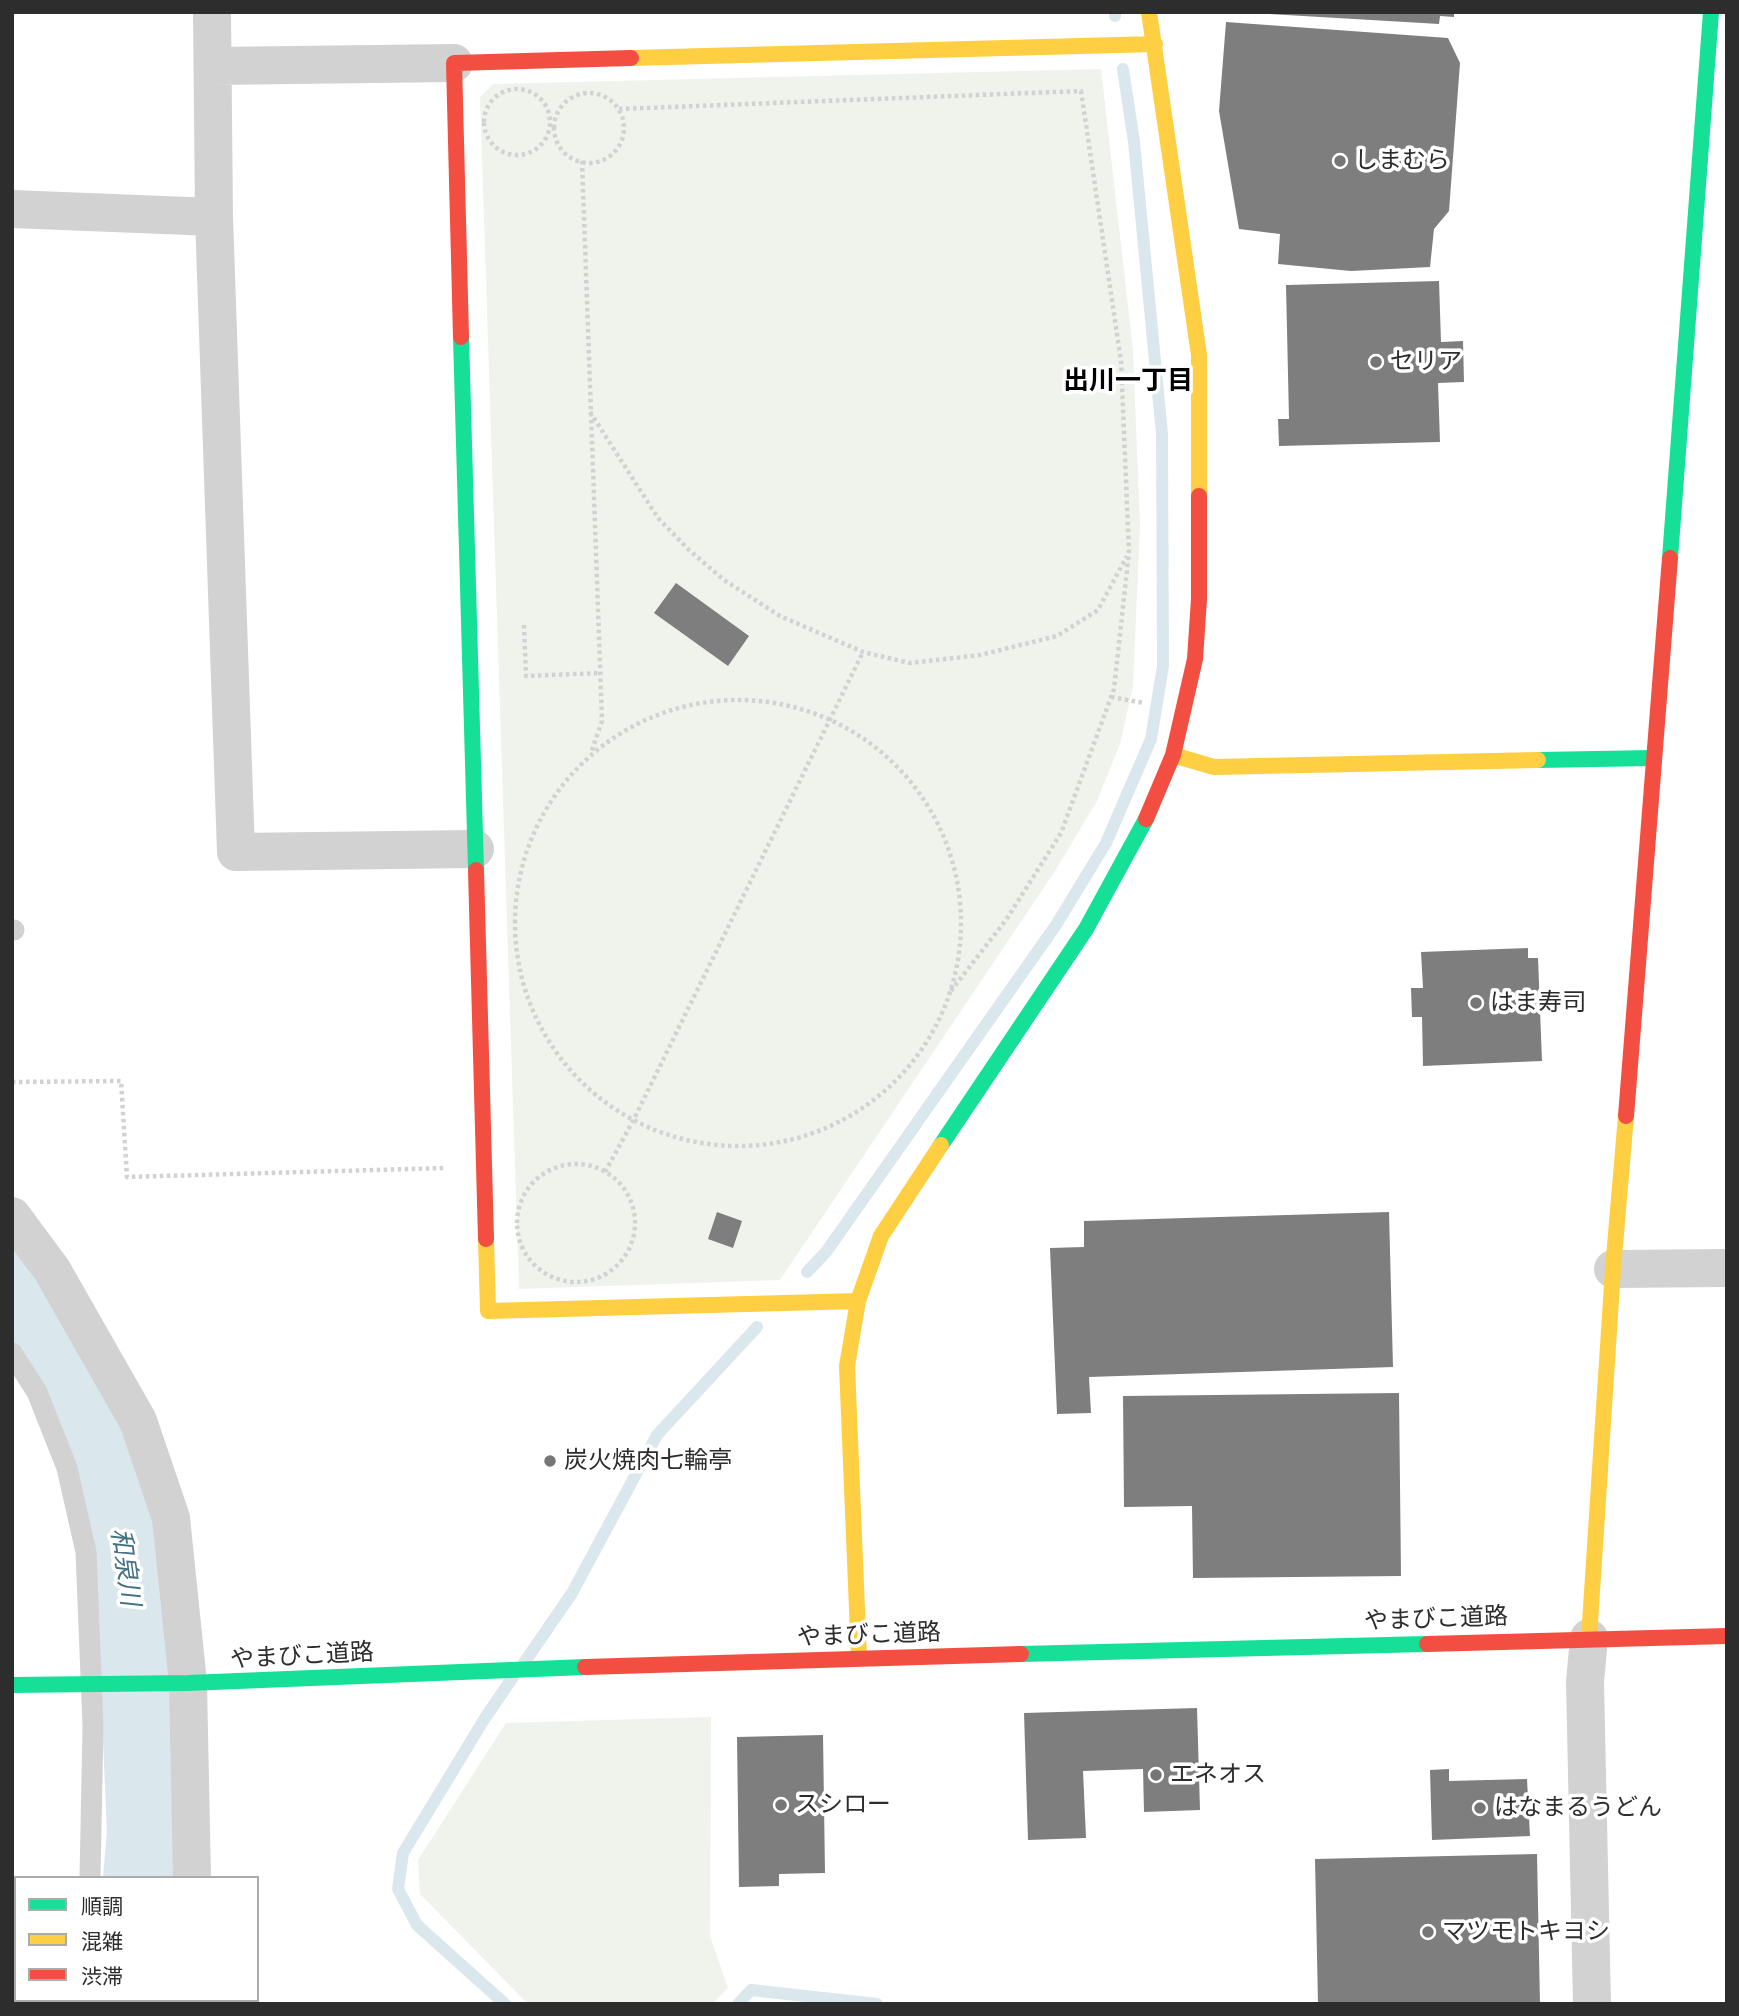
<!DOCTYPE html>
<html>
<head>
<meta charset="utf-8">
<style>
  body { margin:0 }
  #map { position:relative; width:1739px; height:2016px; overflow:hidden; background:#fff; font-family:Inter,"Noto Sans JP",sans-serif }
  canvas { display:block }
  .frame { position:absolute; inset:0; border:14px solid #2d2d2d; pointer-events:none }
  .legend { position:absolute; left:14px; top:1876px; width:245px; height:126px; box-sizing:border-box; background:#fff; border:2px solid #ababab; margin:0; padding:9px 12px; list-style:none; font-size:21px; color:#2d2d2d }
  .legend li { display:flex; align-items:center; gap:14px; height:35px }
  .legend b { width:35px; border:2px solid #ababab }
</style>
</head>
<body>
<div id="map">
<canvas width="1739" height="2016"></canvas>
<div class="frame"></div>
<ul class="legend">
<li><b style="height:9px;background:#16e098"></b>順調</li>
<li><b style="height:9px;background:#ffcf43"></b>混雑</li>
<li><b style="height:9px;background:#f24e42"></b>渋滞</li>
</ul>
</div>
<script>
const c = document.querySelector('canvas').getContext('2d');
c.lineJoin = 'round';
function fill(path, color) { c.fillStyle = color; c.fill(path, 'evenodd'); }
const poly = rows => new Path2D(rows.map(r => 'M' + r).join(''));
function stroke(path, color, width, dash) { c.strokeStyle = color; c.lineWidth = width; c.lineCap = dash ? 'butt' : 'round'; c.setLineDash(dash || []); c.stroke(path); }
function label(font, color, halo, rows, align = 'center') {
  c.font = font + ' Inter,"Noto Sans JP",sans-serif'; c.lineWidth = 7; c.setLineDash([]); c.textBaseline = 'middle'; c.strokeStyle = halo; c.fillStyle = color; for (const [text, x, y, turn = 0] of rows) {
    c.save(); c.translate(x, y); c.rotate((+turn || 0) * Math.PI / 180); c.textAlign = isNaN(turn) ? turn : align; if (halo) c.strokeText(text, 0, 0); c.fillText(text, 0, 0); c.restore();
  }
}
fill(poly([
  [1101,69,1133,350,1140,525,1133,686,1120,744,1097,801,1055,871,780,1280,519,1289,480,97,493,84],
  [711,1717,710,1936,728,1988,712,2004,528,2004,420,1894,418,1860,506,1723]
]), '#f0f3ec');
stroke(poly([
  [1115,12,1115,16],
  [807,1272,826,1252,1056,925,1106,843,1151,739,1163,666,1162,434,1134,142,1123,69],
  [524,1663,572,1593,657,1435,757,1327],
  [505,2004,417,1925,398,1889,403,1853,485,1718,513,1677],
  [738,2004,751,1990,877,2004]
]), '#dae8ee', 12);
stroke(poly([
  [12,1281,60,1355,111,1469,125,1547,133,1625,142,1832,138,1878],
  [126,2004,126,2000]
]), '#dae8ee', 70);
fill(poly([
  [1269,12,1454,12,1454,17,1440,16,1439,24,1269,14],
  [1226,22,1448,38,1460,63,1449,211,1434,229,1430,267,1351,271,1278,264,1280,234,1239,229,1219,111],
  [1439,281,1441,342,1463,341,1464,382,1438,383,1440,442,1279,446,1278,419,1289,419,1286,285],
  [676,583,749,636,728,666,654,613],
  [1528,948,1528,958,1538,958,1542,1061,1423,1066,1422,1017,1412,1017,1411,988,1423,988,1421,952],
  [717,1212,742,1221,733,1248,708,1239],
  [1389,1212,1393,1367,1089,1377,1091,1413,1057,1414,1050,1248,1084,1247,1084,1221],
  [1399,1393,1401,1576,1193,1578,1192,1506,1124,1507,1123,1396],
  [1197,1708,1200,1810,1144,1812,1143,1769,1083,1771,1086,1838,1028,1840,1024,1713],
  [823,1735,825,1873,779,1874,779,1886,739,1887,737,1737],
  [1449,1769,1449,1781,1527,1779,1530,1836,1432,1840,1430,1770],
  [1537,1854,1540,2004,1318,2004,1315,1859]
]), '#7e7e7e');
stroke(poly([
  '484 122a33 33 0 1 1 66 0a33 33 0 1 1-66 0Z',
  '554 128a35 35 0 1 1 70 0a35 35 0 1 1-70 0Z',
  [619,109,1081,91,1121,361,1129,552,1114,689,1061,833,1006,920,950,992],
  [582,161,602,721,591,753],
  [590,412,658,518,689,550,724,580,780,616,863,652,910,663,980,655,1057,636,1098,610,1127,556],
  [524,625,526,676,600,673],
  [1111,697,1144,703],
  '515 923a223 223 0 1 1 446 0a223 223 0 1 1-446 0Z',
  [12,1082,121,1081,127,1177,445,1168],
  '517 1223a59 59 0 1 1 118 0a59 59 0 1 1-118 0Z',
  [605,1172,634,1119,863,652]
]), '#d2d2d2', 4.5, [3.5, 3.5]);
stroke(poly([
  [12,930,14,930],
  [12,1353,37,1392,67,1468,86,1552,93,1726,90,1878],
  [246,2000,248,2004],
  [96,2004,96,2000]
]), '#d2d2d2', 21);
stroke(poly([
  [212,12,214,217,236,852,475,849],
  [213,66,454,63],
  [12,209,214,217],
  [12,1216,52,1270,138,1421,171,1518,188,1683,192,1878],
  [1613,1269,1727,1268],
  [1589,1638,1585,1682,1592,2004],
  [180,2004,180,2000]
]), '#d2d2d2', 38);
stroke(poly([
  [461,337,476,870],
  [1670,558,1711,12],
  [1538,760,1654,758],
  [941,1145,1086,929,1146,819],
  [1021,1654,1427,1644],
  [12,1685,188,1683,585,1667]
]), '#16e098', 16);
stroke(poly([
  [1149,12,1199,355,1199,496],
  [631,58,1155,44],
  [1173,755,1214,767,1538,760],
  [486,1239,488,1311,858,1301],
  [1589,1638,1613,1269,1626,1116],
  [859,1658,847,1366,858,1301,881,1236,941,1145]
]), '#ffcf43', 16);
stroke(poly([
  [461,337,454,63,631,58],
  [1146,819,1173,755,1195,659,1199,599,1199,496],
  [476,870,486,1239],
  [1626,1116,1670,558],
  [1427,1644,1727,1636],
  [585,1667,1021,1654]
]), '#f24e42', 16);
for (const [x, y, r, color] of [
  [1340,161,7,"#767676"],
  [1376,362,7,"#767676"],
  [1476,1003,7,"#767676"],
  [550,1461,7,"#767676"],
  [1156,1775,7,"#767676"],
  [781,1805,7,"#767676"],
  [1480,1808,7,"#767676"],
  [1428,1932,7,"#767676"]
]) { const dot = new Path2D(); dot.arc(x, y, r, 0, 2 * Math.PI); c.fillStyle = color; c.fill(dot); stroke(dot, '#fff', 2.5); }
label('24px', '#2d2d2d', '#fff', [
  ["しまむら",1354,161],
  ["セリア",1390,362],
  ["はま寿司",1490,1003],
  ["炭火焼肉七輪亭",564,1461],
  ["エネオス",1170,1775],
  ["スシロー",795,1805],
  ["はなまるうどん",1494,1808],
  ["マツモトキヨシ",1442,1932]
], 'left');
label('24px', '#2d2d2d', '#fff', [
  ["やまびこ道路",1436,1619,-2],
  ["やまびこ道路",869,1635,-2],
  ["やまびこ道路",302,1656,-3]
]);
label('bold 26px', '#000', '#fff', [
  ["出川一丁目",1128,381]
]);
label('italic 26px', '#447285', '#fff', [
  ["和泉川",125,1567,82]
]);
</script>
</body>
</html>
